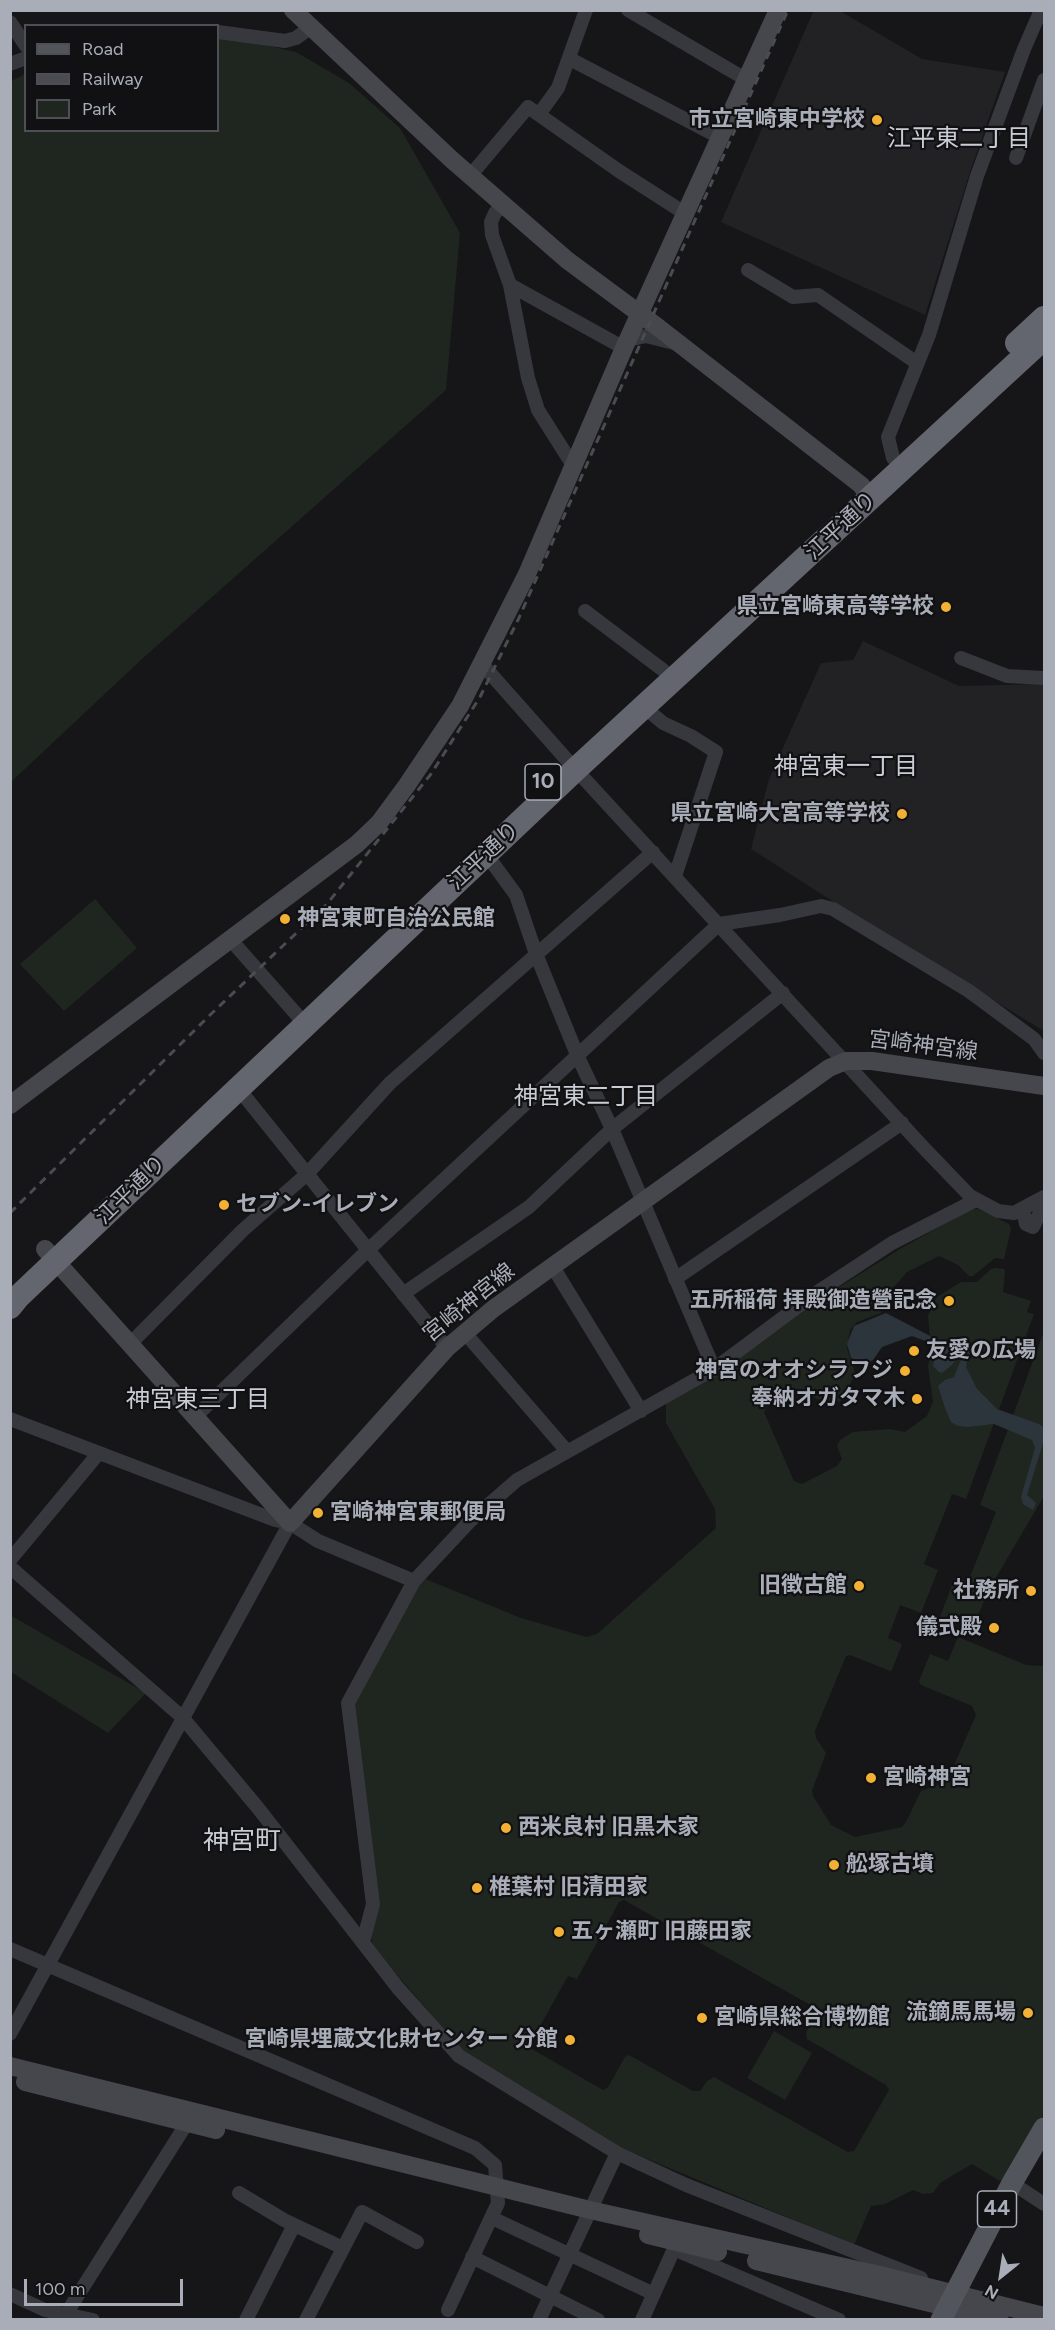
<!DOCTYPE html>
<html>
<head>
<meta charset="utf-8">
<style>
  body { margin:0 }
  #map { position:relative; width:1055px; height:2330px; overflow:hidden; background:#161618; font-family:Figtree,sans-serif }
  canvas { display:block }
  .frame { position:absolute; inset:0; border:12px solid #a8adb8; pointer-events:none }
  .legend { position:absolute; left:24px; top:24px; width:195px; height:108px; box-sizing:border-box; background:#111113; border:2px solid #4d4f55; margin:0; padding:8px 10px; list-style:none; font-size:18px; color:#a8adb8 }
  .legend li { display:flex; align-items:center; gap:12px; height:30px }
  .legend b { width:30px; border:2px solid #4d4f55 }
  .north { position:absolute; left:971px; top:2246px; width:60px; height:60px; -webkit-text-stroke:4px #111113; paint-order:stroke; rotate:210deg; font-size:16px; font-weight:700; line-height:24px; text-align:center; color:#a8adb8 }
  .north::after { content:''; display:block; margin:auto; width:21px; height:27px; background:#a8adb8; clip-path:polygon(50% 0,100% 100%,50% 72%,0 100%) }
  .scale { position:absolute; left:24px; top:2279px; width:159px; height:27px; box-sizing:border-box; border:3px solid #a8adb8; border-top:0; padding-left:8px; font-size:18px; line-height:21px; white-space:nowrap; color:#a8adb8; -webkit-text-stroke:4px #111113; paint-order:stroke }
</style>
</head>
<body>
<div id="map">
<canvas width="1055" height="2330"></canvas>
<div class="frame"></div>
<ul class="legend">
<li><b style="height:8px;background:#53555c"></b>Road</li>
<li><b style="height:8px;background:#4a4c52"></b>Railway</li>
<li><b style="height:16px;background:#1e261f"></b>Park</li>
</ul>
<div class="north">N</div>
<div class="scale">100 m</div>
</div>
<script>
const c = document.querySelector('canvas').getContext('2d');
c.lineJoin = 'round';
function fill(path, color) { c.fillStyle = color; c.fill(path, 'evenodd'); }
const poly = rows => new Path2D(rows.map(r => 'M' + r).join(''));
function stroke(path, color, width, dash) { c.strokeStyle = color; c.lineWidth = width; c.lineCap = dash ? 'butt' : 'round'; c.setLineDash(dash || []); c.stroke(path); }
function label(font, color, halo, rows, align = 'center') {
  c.font = font + ' Figtree,"Noto Sans JP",sans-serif'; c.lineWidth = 4.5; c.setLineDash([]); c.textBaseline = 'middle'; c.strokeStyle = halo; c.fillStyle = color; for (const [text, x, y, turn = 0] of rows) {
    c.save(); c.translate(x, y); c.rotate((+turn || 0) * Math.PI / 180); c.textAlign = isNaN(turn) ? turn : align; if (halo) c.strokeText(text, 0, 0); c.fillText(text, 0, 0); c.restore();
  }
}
fill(poly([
  [814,10,840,11,922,59,1005,72,971,169,925,315,721,222],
  [863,641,959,686,1044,684,1044,1031,876,929,751,849,769,779,821,663,853,660]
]), '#222225');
fill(poly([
  [218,37,232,38,296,52,349,83,400,128,460,233,446,390,142,659,11,782,10,82,25,74,26,130,218,130],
  [95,899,137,948,64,1011,20,964],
  [978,1209,1009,1224,1011,1229,1004,1259,995,1258,973,1276,969,1276,958,1265,939,1256,907,1272,892,1289,881,1313,857,1322,850,1330,847,1349,855,1373,844,1399,838,1402,817,1399,804,1393,785,1397,767,1407,764,1412,794,1481,802,1484,837,1466,842,1459,837,1446,840,1440,853,1432,890,1429,905,1432,927,1416,933,1402,928,1366,931,1351,928,1315,937,1297,961,1282,977,1282,991,1269,996,1268,1004,1269,1005,1271,1003,1292,1031,1301,1027,1312,1034,1314,966,1499,952,1494,924,1564,938,1570,921,1613,900,1605,888,1638,902,1644,892,1670,890,1671,850,1655,846,1656,815,1731,816,1738,826,1753,812,1791,813,1796,831,1825,855,1837,902,1827,906,1822,921,1791,941,1784,948,1779,976,1715,972,1706,921,1685,919,1681,930,1654,948,1661,958,1637,1026,1665,1044,1666,1044,2113,1008,2177,1000,2181,972,2164,940,2183,933,2193,923,2194,913,2190,885,2204,871,2206,854,2245,619,2147,465,2053,372,1946,353,1704,423,1578,521,1618,586,1637,597,1634,716,1528,715,1509,666,1423,666,1403,801,1311,900,1249,969,1210],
  [624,1900,814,2007,815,2015,806,2033,807,2039,886,2085,889,2090,854,2151,848,2152,714,2077,707,2081,700,2091,693,2091,629,2055,625,2057,608,2087,603,2090,532,2049,530,2044,568,1976,577,1979,619,1902],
  [1044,1331,1044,1496,988,1591,980,1611,978,1614,951,1623,940,1617,955,1577,968,1582,996,1512,980,1505],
  [10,1615,146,1693,108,1733,11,1672],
  [774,2031,812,2053,785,2100,747,2078]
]), '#1e261f');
fill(poly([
  [886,1313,936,1339,971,1350,974,1355,967,1361,966,1367,977,1389,997,1409,1039,1424,1044,1428,1044,1440,1027,1495,1036,1503,1033,1510,1023,1504,1021,1497,1035,1448,1032,1440,994,1424,968,1427,958,1426,951,1422,945,1408,938,1386,945,1380,954,1377,963,1355,958,1356,952,1365,942,1373,939,1372,933,1366,936,1348,928,1342,912,1336,882,1347,873,1360,867,1363,860,1363,851,1358,847,1344,854,1326]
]), '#2c353c');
stroke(poly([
  [628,10,747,80],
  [10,22,26,46],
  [218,32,285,41,296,38,311,27],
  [570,59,721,138],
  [10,64,26,58],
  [540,113,558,88,586,10],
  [1016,158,1044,80],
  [470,176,528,107,619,171,686,214],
  [503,204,495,213,491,222,492,235,510,285,528,378,538,410,574,467],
  [748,270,793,297,818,295,917,363],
  [510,285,624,348],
  [628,340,646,336,674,343],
  [893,458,888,437,929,335,977,176,1024,49,1041,10],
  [585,611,663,670],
  [961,658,1007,676,1044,678],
  [482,664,567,760,922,1146,970,1196,998,1211,1014,1213,1044,1197],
  [644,707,663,723,691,736,716,752,675,876],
  [486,854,516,895,536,954,578,1057,612,1129,714,1369],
  [230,939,305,1024],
  [238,1088,447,1348],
  [1023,1210,1026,1224,1033,1227,1044,1204],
  [553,1267,641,1411],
  [675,1279,902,1123],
  [403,1294,529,1207,612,1129,783,993],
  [465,1333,566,1450],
  [130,1344,243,1230,307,1174,390,1083,653,852],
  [195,1417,368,1250,719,924,780,915,821,906,833,909,969,991,1034,1039,1044,1053],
  [10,1419,275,1520,290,1523,318,1541,414,1581],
  [10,1560,98,1454],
  [10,1567,182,1717,258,1808,398,1988,459,2056,617,2153,686,2185,921,2278],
  [363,1942,373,1904,348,1703,414,1581,470,1521,517,1480,714,1369,816,1293,892,1243,976,1200],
  [10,1949,475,2148,495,2165,498,2203,448,2310],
  [10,2034,290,1523],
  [1012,2183,1044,2204],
  [239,2193,284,2220,343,2248],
  [492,2218,654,2294],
  [674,2249,839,2320],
  [472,2257,598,2320],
  [10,2294,45,2310,93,2320],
  [66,2314,187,2123],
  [246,2320,294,2225],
  [306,2320,362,2212,417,2242],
  [539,2320,617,2153],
  [642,2320,674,2249,674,2241]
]), '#37383d', 14);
stroke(poly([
  [293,10,451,159,567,260,659,328,861,485,871,499],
  [10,1105,357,844,379,823,407,785,460,706,527,574,624,348,778,10],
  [45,1249,290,1523,447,1348,493,1309,829,1068,846,1061,872,1061,1044,1086],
  [10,2066,590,2210,880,2275,1044,2316],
  [25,2082,216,2130],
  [648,2235,718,2252],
  [756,2261,1000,2320]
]), '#45474d', 18);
stroke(poly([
  [941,2320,1012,2183,1044,2128]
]), '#53555c', 21);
stroke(poly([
  [1017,343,1044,318],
  [10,1307,19,1296,576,769,1044,338]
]), '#63666e', 24);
stroke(poly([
  [10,1213,210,1015,327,904,431,774,480,697,518,620,788,10]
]), '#4a4c52', 3, [8, 6]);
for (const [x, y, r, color] of [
  [877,120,6,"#f2b134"],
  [946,607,6,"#f2b134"],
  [902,814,6,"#f2b134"],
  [285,919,6,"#f2b134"],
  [224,1205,6,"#f2b134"],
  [949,1301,6,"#f2b134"],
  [914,1351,6,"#f2b134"],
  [905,1371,6,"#f2b134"],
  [917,1399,6,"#f2b134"],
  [318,1513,6,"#f2b134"],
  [859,1586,6,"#f2b134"],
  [1031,1591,6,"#f2b134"],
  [994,1628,6,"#f2b134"],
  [871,1778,6,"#f2b134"],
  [506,1828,6,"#f2b134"],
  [834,1865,6,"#f2b134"],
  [477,1888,6,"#f2b134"],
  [559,1932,6,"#f2b134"],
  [1028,2013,6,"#f2b134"],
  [702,2018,6,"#f2b134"],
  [570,2040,6,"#f2b134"]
]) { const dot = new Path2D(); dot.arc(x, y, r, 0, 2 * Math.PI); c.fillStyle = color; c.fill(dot); stroke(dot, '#111113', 2); }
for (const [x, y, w] of [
  [543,782,36],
  [997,2209,39]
]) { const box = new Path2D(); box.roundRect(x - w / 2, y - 18, w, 36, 4.5); c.fillStyle = '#111113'; c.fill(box); stroke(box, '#a8adb8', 1.5); }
label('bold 21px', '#a8adb8', null, [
  ["10",543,782],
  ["44",997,2209]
]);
label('bold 22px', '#a8adb8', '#111113', [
  ["市立宮崎東中学校",865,120],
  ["県立宮崎東高等学校",934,607],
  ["県立宮崎大宮高等学校",890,814],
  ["神宮東町自治公民館",297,919,"left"],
  ["セブン-イレブン",236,1205,"left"],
  ["五所稲荷 拝殿御造營記念",937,1301],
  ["友愛の広場",926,1351,"left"],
  ["神宮のオオシラフジ",893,1371],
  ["奉納オガタマ木",905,1399],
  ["宮崎神宮東郵便局",330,1513,"left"],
  ["旧徴古館",847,1586],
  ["社務所",1019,1591],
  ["儀式殿",982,1628],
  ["宮崎神宮",883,1778,"left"],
  ["西米良村 旧黒木家",518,1828,"left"],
  ["舩塚古墳",846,1865,"left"],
  ["椎葉村 旧清田家",489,1888,"left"],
  ["五ヶ瀬町 旧藤田家",571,1932,"left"],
  ["流鏑馬馬場",1016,2013],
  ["宮崎県総合博物館",714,2018,"left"],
  ["宮崎県埋蔵文化財センター 分館",558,2040]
], 'right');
label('22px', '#a8adb8', '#111113', [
  ["江平通り",841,526,-43],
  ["江平通り",484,856,-43],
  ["宮崎神宮線",923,1046,7],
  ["江平通り",131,1190,-44],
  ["宮崎神宮線",469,1303,-39]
]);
label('24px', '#c9ccd4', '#111113', [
  ["江平東二丁目",959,139],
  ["神宮東一丁目",846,767],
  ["神宮東二丁目",586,1097],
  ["神宮東三丁目",198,1400]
]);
label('26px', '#c9ccd4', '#111113', [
  ["神宮町",242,1841]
]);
</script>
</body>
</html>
